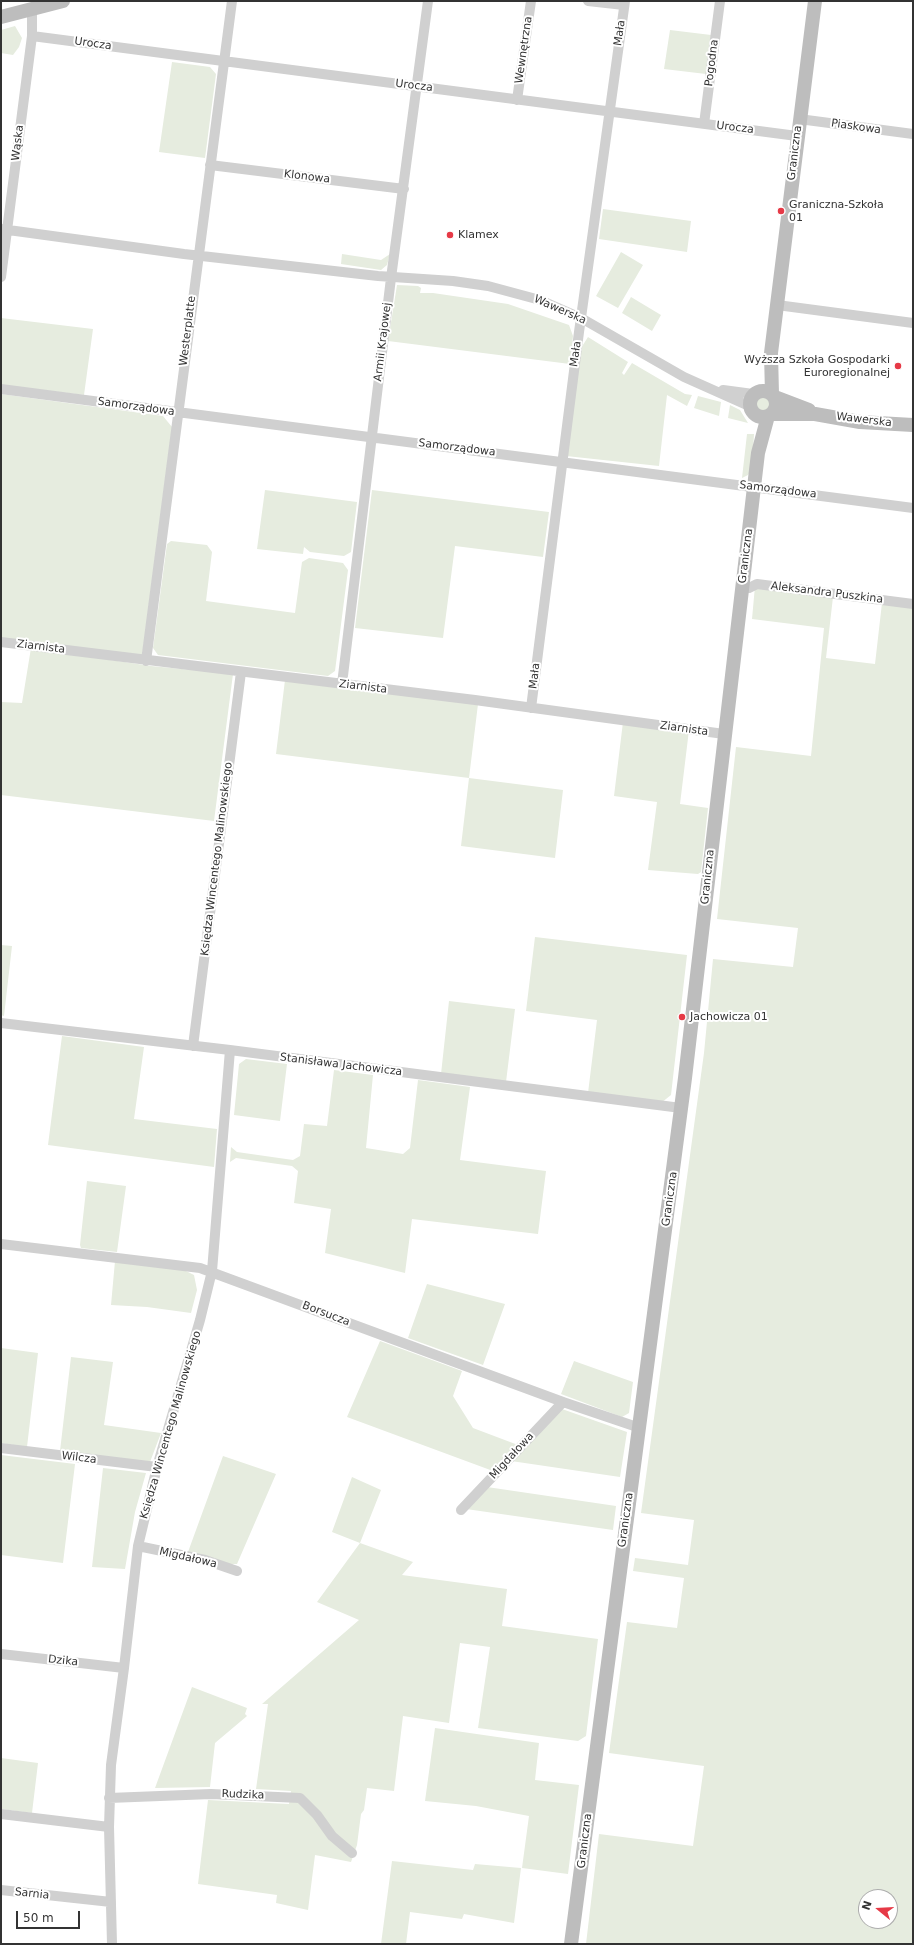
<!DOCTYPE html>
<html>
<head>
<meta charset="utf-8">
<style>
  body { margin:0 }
  #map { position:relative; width:914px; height:1945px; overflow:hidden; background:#fff; font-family:"DejaVu Sans",sans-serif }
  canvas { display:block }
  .frame { position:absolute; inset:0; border:2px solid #333; pointer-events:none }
  .north { position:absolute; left:858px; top:1889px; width:40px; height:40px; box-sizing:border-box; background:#fff; border:1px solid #adadad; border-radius:50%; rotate:288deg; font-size:11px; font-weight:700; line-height:16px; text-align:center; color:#333 }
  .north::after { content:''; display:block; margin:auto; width:14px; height:18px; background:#e63946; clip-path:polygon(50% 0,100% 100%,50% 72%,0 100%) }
  .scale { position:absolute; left:16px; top:1911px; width:64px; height:18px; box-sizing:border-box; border:2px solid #333; border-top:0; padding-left:5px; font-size:12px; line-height:14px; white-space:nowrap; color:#333; -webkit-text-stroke:3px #fff; paint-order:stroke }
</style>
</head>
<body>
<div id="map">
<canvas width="914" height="1945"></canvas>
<div class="frame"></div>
<div class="north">N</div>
<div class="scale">50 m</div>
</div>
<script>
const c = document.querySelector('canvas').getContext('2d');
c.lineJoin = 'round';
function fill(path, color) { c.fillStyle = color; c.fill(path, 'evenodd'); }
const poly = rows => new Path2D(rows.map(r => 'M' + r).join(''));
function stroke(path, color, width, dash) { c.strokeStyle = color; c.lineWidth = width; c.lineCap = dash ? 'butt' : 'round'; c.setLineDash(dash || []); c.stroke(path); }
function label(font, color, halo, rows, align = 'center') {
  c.font = font + ' "DejaVu Sans",sans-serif'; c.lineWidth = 4; c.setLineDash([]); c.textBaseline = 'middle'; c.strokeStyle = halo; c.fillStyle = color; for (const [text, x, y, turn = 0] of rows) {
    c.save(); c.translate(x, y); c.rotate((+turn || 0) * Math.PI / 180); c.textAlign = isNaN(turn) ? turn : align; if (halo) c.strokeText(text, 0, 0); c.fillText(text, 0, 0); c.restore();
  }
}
fill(poly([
  [15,26,22,38,19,47,13,55,1,53,1,30],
  [670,30,711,35,706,74,664,69],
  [172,62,210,67,216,74,205,158,159,152],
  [603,209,691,221,687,252,599,239],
  [621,252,643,265,618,308,596,296],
  [342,254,381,260,390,254,387,265,381,270,341,264],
  [397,285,418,286,421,288,420,293,433,293,508,304,569,325,573,336,570,364,388,341],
  [631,297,661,315,652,331,622,313],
  [1,318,93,329,84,395,1,385],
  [588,337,628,362,622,373,624,375,632,363,685,394,692,395,687,406,667,395,659,466,566,456,581,348],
  [1,394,163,416,172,427,142,657,1,639],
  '754 404a9 9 0 1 1 18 0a9 9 0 1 1-18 0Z',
  [698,396,721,402,719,416,694,408],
  [730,405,740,410,748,423,728,418],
  [747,434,754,434,752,469,748,475,742,478],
  [265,490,357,502,351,552,344,556,310,552,304,547,303,554,257,549],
  [372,490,549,512,543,557,455,546,443,638,355,628],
  [171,541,207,545,212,552,206,601,295,613,302,562,309,558,343,563,348,570,335,671,328,676,158,655,153,648,167,544],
  [755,586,833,597,826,658,875,664,882,603,913,607,913,1944,586,1944,599,1834,693,1846,704,1766,609,1753,627,1622,677,1628,684,1578,633,1571,635,1558,688,1565,694,1520,641,1513,704,1053,713,959,793,967,798,928,717,919,736,747,811,756,824,628,752,619],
  [866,1897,890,1897,890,1921,866,1921],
  [31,648,151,666,233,674,214,821,1,795,1,702,22,703],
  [285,680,478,704,469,778,563,790,555,858,461,846,469,778,276,754],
  [623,722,689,730,680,804,708,808,701,872,698,874,648,870,657,802,614,796],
  [535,937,687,955,671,1095,661,1103,588,1093,597,1020,526,1011],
  [1,945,12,946,4,1016,1,1015],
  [449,1001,515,1009,506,1082,441,1074],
  [62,1036,144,1047,134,1119,217,1129,214,1167,48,1145],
  [246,1059,287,1064,280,1121,234,1115,239,1064],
  [334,1070,373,1075,366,1148,403,1154,410,1148,418,1080,470,1087,460,1160,546,1171,538,1234,412,1219,405,1273,325,1253,331,1209,294,1203,298,1171,292,1166,236,1158,230,1162,231,1147,237,1152,293,1160,300,1156,304,1124,327,1126],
  [87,1181,126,1186,117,1252,81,1248,80,1245],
  [115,1261,182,1269,194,1275,197,1290,191,1313,147,1307,111,1305],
  [427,1284,505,1304,483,1365,408,1338],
  [380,1341,462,1371,453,1396,473,1428,518,1445,493,1471,347,1417],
  [1,1348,38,1353,27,1447,1,1443],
  [71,1357,113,1362,104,1425,161,1433,150,1462,60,1451],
  [574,1361,633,1382,629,1413,622,1417,561,1394],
  [562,1409,627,1432,620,1477,511,1461],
  [1,1455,75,1464,63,1563,1,1555],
  [223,1456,276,1474,237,1564,228,1564,188,1552],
  [103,1468,146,1473,135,1512,125,1569,92,1567],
  [352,1477,381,1490,360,1543,413,1562,402,1575,507,1589,502,1626,598,1639,586,1736,578,1741,478,1728,490,1647,460,1643,449,1723,403,1716,394,1791,367,1788,364,1810,361,1814,357,1845,351,1862,315,1855,308,1910,276,1903,277,1895,198,1884,208,1800,289,1804,291,1791,256,1789,268,1704,262,1704,359,1620,317,1602,360,1543,332,1532],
  [487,1487,616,1506,613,1530,466,1509],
  [192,1687,247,1708,245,1714,247,1716,215,1743,210,1787,155,1788],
  [435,1728,539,1743,535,1780,579,1785,568,1874,522,1868,529,1816,476,1806,425,1801],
  [1,1758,38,1763,32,1813,1,1809],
  [392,1861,473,1870,475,1864,521,1868,514,1923,464,1914,462,1919,410,1912,406,1944,381,1944]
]), '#e6ecdf');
stroke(poly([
  [588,1,624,5],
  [32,36,797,136],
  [517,100,531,1],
  [799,119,913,134],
  [704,124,720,1],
  [210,165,404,189],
  [1,229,184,254,378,276,453,281,488,286,540,300,581,318,684,377,749,406],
  [1,277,32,36,32,9],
  [777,305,913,323],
  [1,389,913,508],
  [723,390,753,394],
  [742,587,749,588,757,584,913,604],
  [1,642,475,700,724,734],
  [146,661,232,1],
  [342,684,391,278,428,1],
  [531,708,579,332,625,1],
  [1,1023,230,1050,681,1108],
  [193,1046,241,672],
  [1,1244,200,1268,563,1402,640,1428],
  [1,1448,157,1467],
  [461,1510,563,1402],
  [138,1546,205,1560,237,1571],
  [1,1654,124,1668],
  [109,1798,211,1794,300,1798,317,1815,332,1836,352,1853],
  [1,1814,109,1827],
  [1,1890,111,1902],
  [112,1944,109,1827,111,1765,124,1668,138,1546,157,1467,200,1320,212,1271,230,1050]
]), '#d0d0d0', 10);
stroke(poly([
  [1,17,63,1],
  '750 404a13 13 0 1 1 26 0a13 13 0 1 1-26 0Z',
  [772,394,771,353,815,1],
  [775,397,809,410],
  [772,414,815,414,860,422,913,425],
  [571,1944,685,1078,754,487,758,453,768,416]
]), '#bdbdbd', 14);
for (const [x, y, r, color] of [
  [781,211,4,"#e63946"],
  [450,235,4,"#e63946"],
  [898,366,4,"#e63946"],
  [682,1017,4,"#e63946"]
]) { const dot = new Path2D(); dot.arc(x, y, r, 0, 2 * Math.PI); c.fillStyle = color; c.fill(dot); stroke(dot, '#fff', 1.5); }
label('11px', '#333', '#fff', [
  ["Mała",620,33,-82],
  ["Urocza",93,44,8],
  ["Wewnętrzna",524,50,-82],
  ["Pogodna",712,63,-83],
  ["Urocza",414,86,7],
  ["Piaskowa",856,127,8],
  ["Urocza",735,128,7],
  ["Wąska",18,143,-83],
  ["Graniczna",795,153,-83],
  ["Klonowa",307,177,7],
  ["Wawerska",560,310,24],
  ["Westerplatte",188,331,-83],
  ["Armii Krajowej",383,342,-83],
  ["Mała",576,354,-82],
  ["Samorządowa",136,407,8],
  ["Wawerska",864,420,7],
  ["Samorządowa",457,448,7],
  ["Samorządowa",778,490,7],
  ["Graniczna",746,556,-83],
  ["Aleksandra Puszkina",827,593,7],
  ["Ziarnista",41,647,7],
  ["Mała",535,676,-83],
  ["Ziarnista",363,687,7],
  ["Ziarnista",684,729,8],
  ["Księdza Wincentego Malinowskiego",217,859,-83],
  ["Graniczna",708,877,-84],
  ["Stanisława Jachowicza",341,1065,7],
  ["Graniczna",670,1199,-82],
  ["Borsucza",326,1314,21],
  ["Księdza Wincentego Malinowskiego",171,1425,-74],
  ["Migdałowa",512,1456,-47],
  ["Wilcza",79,1458,7],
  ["Graniczna",626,1520,-82],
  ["Migdałowa",188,1558,13],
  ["Dzika",63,1661,6],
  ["Rudzika",243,1795,2],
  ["Graniczna",585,1841,-83],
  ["Sarnia",32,1894,6]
]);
label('11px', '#333', '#fff', [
  ["Graniczna-Szkoła",789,205],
  ["01",789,218],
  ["Klamex",458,235],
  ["Wyższa Szkoła Gospodarki",890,360,"right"],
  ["Euroregionalnej",890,373,"right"],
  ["Jachowicza 01",690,1017]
], 'left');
</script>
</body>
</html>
